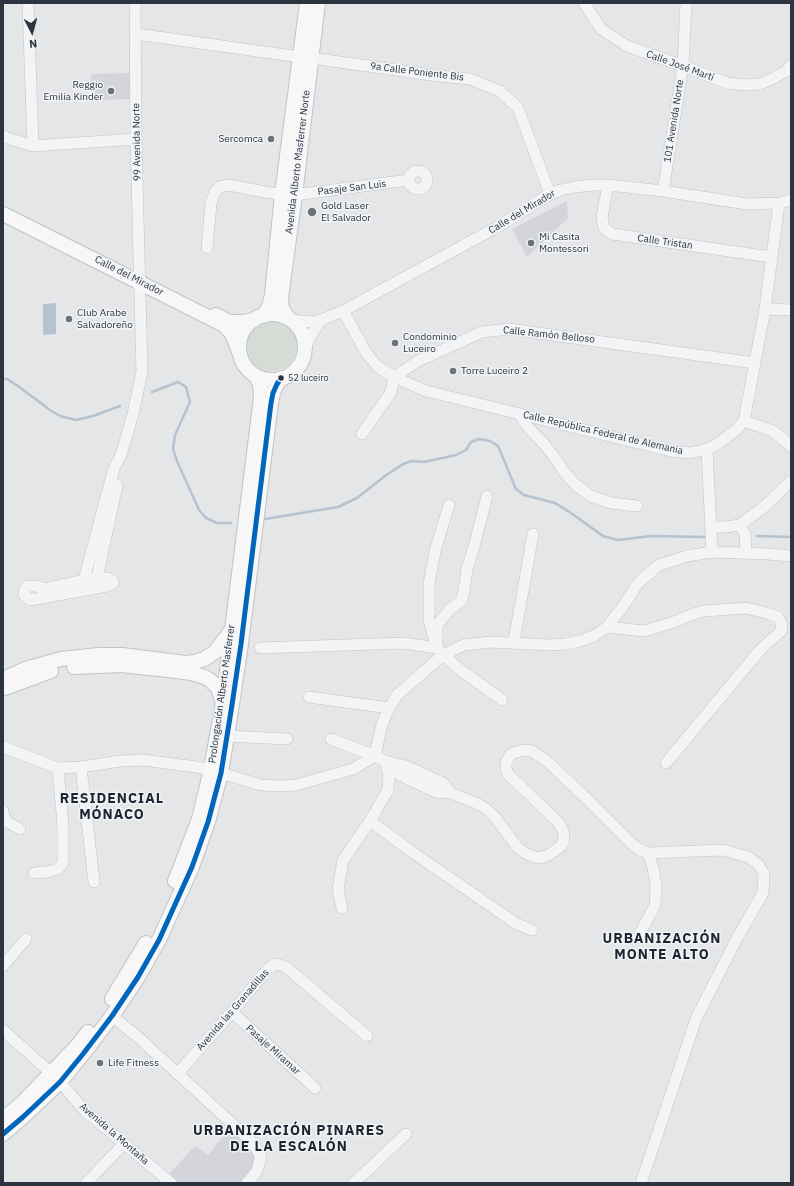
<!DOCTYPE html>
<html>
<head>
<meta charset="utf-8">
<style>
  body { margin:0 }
  #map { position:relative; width:794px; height:1186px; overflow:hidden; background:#e4e6e8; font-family:"IBM Plex Sans",sans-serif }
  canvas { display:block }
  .frame { position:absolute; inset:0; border:4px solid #2c343f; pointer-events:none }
  .north { position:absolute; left:12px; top:12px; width:40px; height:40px; -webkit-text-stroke:3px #f2f4f7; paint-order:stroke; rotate:174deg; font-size:11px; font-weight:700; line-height:16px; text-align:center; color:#2c343f }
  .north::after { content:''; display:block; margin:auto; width:14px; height:18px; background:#2c343f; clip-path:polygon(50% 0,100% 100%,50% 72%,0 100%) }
</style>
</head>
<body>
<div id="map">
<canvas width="794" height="1186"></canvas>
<div class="frame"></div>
<div class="north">N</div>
</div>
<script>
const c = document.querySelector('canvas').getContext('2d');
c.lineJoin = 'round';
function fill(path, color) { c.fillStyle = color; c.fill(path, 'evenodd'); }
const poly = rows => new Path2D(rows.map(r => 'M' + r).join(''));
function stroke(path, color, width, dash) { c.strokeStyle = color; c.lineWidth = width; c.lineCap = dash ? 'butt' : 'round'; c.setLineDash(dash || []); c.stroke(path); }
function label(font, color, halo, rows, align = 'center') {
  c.font = font + ' "IBM Plex Sans",sans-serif'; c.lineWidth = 3; c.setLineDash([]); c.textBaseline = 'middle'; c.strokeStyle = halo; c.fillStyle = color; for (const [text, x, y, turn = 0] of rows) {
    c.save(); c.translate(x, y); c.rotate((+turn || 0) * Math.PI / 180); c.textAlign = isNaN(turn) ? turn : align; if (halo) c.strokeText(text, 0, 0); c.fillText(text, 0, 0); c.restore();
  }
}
fill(poly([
  [130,73,131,99,92,100,91,74],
  [567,201,568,218,527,257,512,229],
  [231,1127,257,1156,253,1169,241,1183,180,1183,169,1174,195,1146,208,1155]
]), '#d3d5db');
fill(poly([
  '245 345a26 26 0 1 1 52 0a26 26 0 1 1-52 0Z'
]), '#d5dbd5');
fill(poly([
  [56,303,56,334,43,335,43,304]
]), '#b6c2d0');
stroke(poly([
  [3,379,7,379,18,386,50,410,60,416,76,420,93,416,120,406],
  [152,392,178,382,186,387,190,402,175,435,173,449,177,461,199,510,206,518,217,523,231,523],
  [265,519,338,507,357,498,385,476,403,464,412,461,424,462,456,455,466,450,471,442,479,439,490,441,498,446,516,489,524,495,555,503,571,513,603,536,618,540,651,536,706,537],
  [757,536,791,537]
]), '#b6c2d0', 2.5);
const minor = poly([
  [28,3,33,146],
  [584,3,601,29,627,46,683,66,727,83,744,85,760,84,774,78,786,71,791,66],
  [136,34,300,57],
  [311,58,439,76,470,79,500,91,518,108,550,194],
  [3,136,7,138,33,146,136,139],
  '409 180a9 9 0 1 1 18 0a9 9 0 1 1-18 0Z',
  [608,185,602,217,604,228,612,234,771,257],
  [663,191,683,66,686,3],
  [295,195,409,180],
  [207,248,211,203,215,192,219,187,229,185,270,193,282,194],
  [765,309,791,310],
  [343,311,367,354,378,367,394,377,426,391,671,451,690,453,707,449,716,445,736,430,744,421,765,309,779,203],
  [290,320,313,322,321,320,343,311,499,226,550,194,561,190,574,187,594,185,608,185,663,191,747,204,779,203,791,200],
  [305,349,310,337,321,320],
  [520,414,526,425,545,445,555,458,564,472,576,485,591,496,611,503,637,506],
  [744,421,773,431,791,446],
  [362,434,391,392,394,377,418,361,482,332,509,329,755,363],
  [707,449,712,552],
  [487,496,474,547,467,569,464,591,462,600,450,609,437,625,437,648,443,655,458,668,502,700],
  [740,525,745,534,746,553],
  [711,527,725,527,740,525,765,506,791,481],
  [97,578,108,578,112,580,113,581,113,583,107,586,30,600,24,595,25,589,28,586,36,586,44,589,84,580,97,578],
  [97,578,117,485],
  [84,580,114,468,121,455,133,414,142,372,136,139,135,3],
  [607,627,644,631,674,622,693,614,704,611,746,608,770,614,778,617,782,625,781,631,760,650,666,763],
  [514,642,533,534],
  [260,648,404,643,437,648,429,620,429,584,435,551,449,505],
  [309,697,389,708],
  [227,736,287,739],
  [331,739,375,756,385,761,406,766,443,783,451,793],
  [3,747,58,768,81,767,120,761,143,760,211,769],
  [385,761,391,769,400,775,436,792,451,793,476,803,485,808,494,816,518,848,525,853,537,858,547,856,560,847,564,841,563,831,559,823,508,774,506,768,506,762,511,754,523,750,532,751,548,762,586,798,632,844,640,850,648,853,723,850,748,857,758,864,764,874,763,893,736,940,696,1019,641,1183],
  [81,767,94,882],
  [221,773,261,785,280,786,296,785,353,769,375,756,382,724,389,708,397,695,443,655,464,645,490,642,551,645,566,644,580,641,594,636,607,627,622,608,638,583,659,565,687,556,712,552,768,554,791,556],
  [3,811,5,821,20,829],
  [370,821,412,852,517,924,532,930],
  [34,873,47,872,58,869,63,863,63,825,58,768],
  [342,908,338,889,343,860,370,821,388,790,389,775,386,764],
  [638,937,655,905,656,885,653,868,648,853],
  [3,966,26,939],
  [232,1012,315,1088],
  [112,1016,139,1038,252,1142,261,1156,257,1171,247,1183],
  [3,1030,51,1073],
  [177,1074,232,1012,268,969,276,964,286,967,367,1036],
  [60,1082,84,1110,171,1183],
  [86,1183,124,1144],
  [354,1183,406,1134]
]);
const major = poly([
  [3,214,220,323,225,326,232,334,240,354],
  '239 347a33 33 0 1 1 66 0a33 33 0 1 1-66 0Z',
  [216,315,227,321,233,322,243,322,254,320],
  [263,316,269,307,272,295,282,194,307,3],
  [289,319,282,309,281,298,295,195,318,3],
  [74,667,121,665,177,671,191,673,205,677,211,681,218,688,222,701],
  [3,679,25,669,61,659,99,655,122,655,186,663,194,662,204,659,215,652,230,632],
  [5,688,51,671],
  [175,881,199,819,211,769,223,702,260,405,261,395,260,384,256,376],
  [112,999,146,943],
  [3,1119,22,1103,77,1046,88,1032],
  [3,1134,23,1117,60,1082,83,1054,112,1016,138,977,159,940,192,867,208,822,221,773,232,705,241,644,271,403,273,393,277,384,281,378]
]);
stroke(minor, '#c2c4c6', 12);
stroke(major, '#c1c3c5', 16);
stroke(minor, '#f3f4f5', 11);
stroke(major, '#f7f7f7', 14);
stroke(poly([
  [3,1134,23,1117,60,1082,83,1054,112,1016,138,977,159,940,192,867,208,822,221,773,232,705,241,644,271,403,273,393,277,384,281,378]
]), '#0065bd', 5);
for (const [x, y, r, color] of [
  [111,91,4,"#6c727a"],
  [271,139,4,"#6c727a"],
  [312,212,5,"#6c727a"],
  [531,243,4,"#6c727a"],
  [69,319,4,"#6c727a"],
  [395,343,4,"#6c727a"],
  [453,371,4,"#6c727a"],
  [281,378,3.5,"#2c343f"],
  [100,1063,4,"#6c727a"]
]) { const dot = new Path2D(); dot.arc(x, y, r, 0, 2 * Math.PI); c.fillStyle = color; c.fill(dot); stroke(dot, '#f2f4f7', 1.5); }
label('9px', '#2c343f', '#f2f4f7', [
  ["52 luceiro",288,378]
], 'left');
label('10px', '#2c343f', '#f2f4f7', [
  ["Calle José Martí",680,66,20],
  ["9a Calle Poniente Bis",417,72,7],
  ["101 Avenida Norte",674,121,-81],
  ["99 Avenida Norte",137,142,-91],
  ["Avenida Alberto Masferrer Norte",298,162,-83],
  ["Pasaje San Luis",352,188,-7],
  ["Calle del Mirador",522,212,-31],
  ["Calle Tristan",665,242,8],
  ["Calle del Mirador",129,276,27],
  ["Calle Ramón Belloso",549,335,6],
  ["Calle República Federal de Alemania",603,433,13],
  ["Prolongación Alberto Masferrer",222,694,-82],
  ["Avenida las Granadillas",233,1010,-49],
  ["Pasaje Miramar",273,1050,42],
  ["Avenida la Montaña",114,1134,41]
]);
label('10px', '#2c343f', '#f2f4f7', [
  ["Reggio",103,85,"right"],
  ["Emilia Kinder",103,97,"right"],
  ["Sercomca",263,139,"right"],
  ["Gold Laser",321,206],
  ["El Salvador",321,218],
  ["Mi Casita",539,237],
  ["Montessori",539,249],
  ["Club Arabe",77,313],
  ["Salvadoreño",77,325],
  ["Condominio",403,337],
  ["Luceiro",403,349],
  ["Torre Luceiro 2",461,371],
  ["Life Fitness",108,1063]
], 'left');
c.letterSpacing = '1px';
label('bold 14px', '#1e2530', '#f2f4f7', [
  ["RESIDENCIAL",112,799],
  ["MÓNACO",112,815],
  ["URBANIZACIÓN",662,939],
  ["MONTE ALTO",662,955],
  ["URBANIZACIÓN PINARES",289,1131],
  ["DE LA ESCALÓN",289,1147]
]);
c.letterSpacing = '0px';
</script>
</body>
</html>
